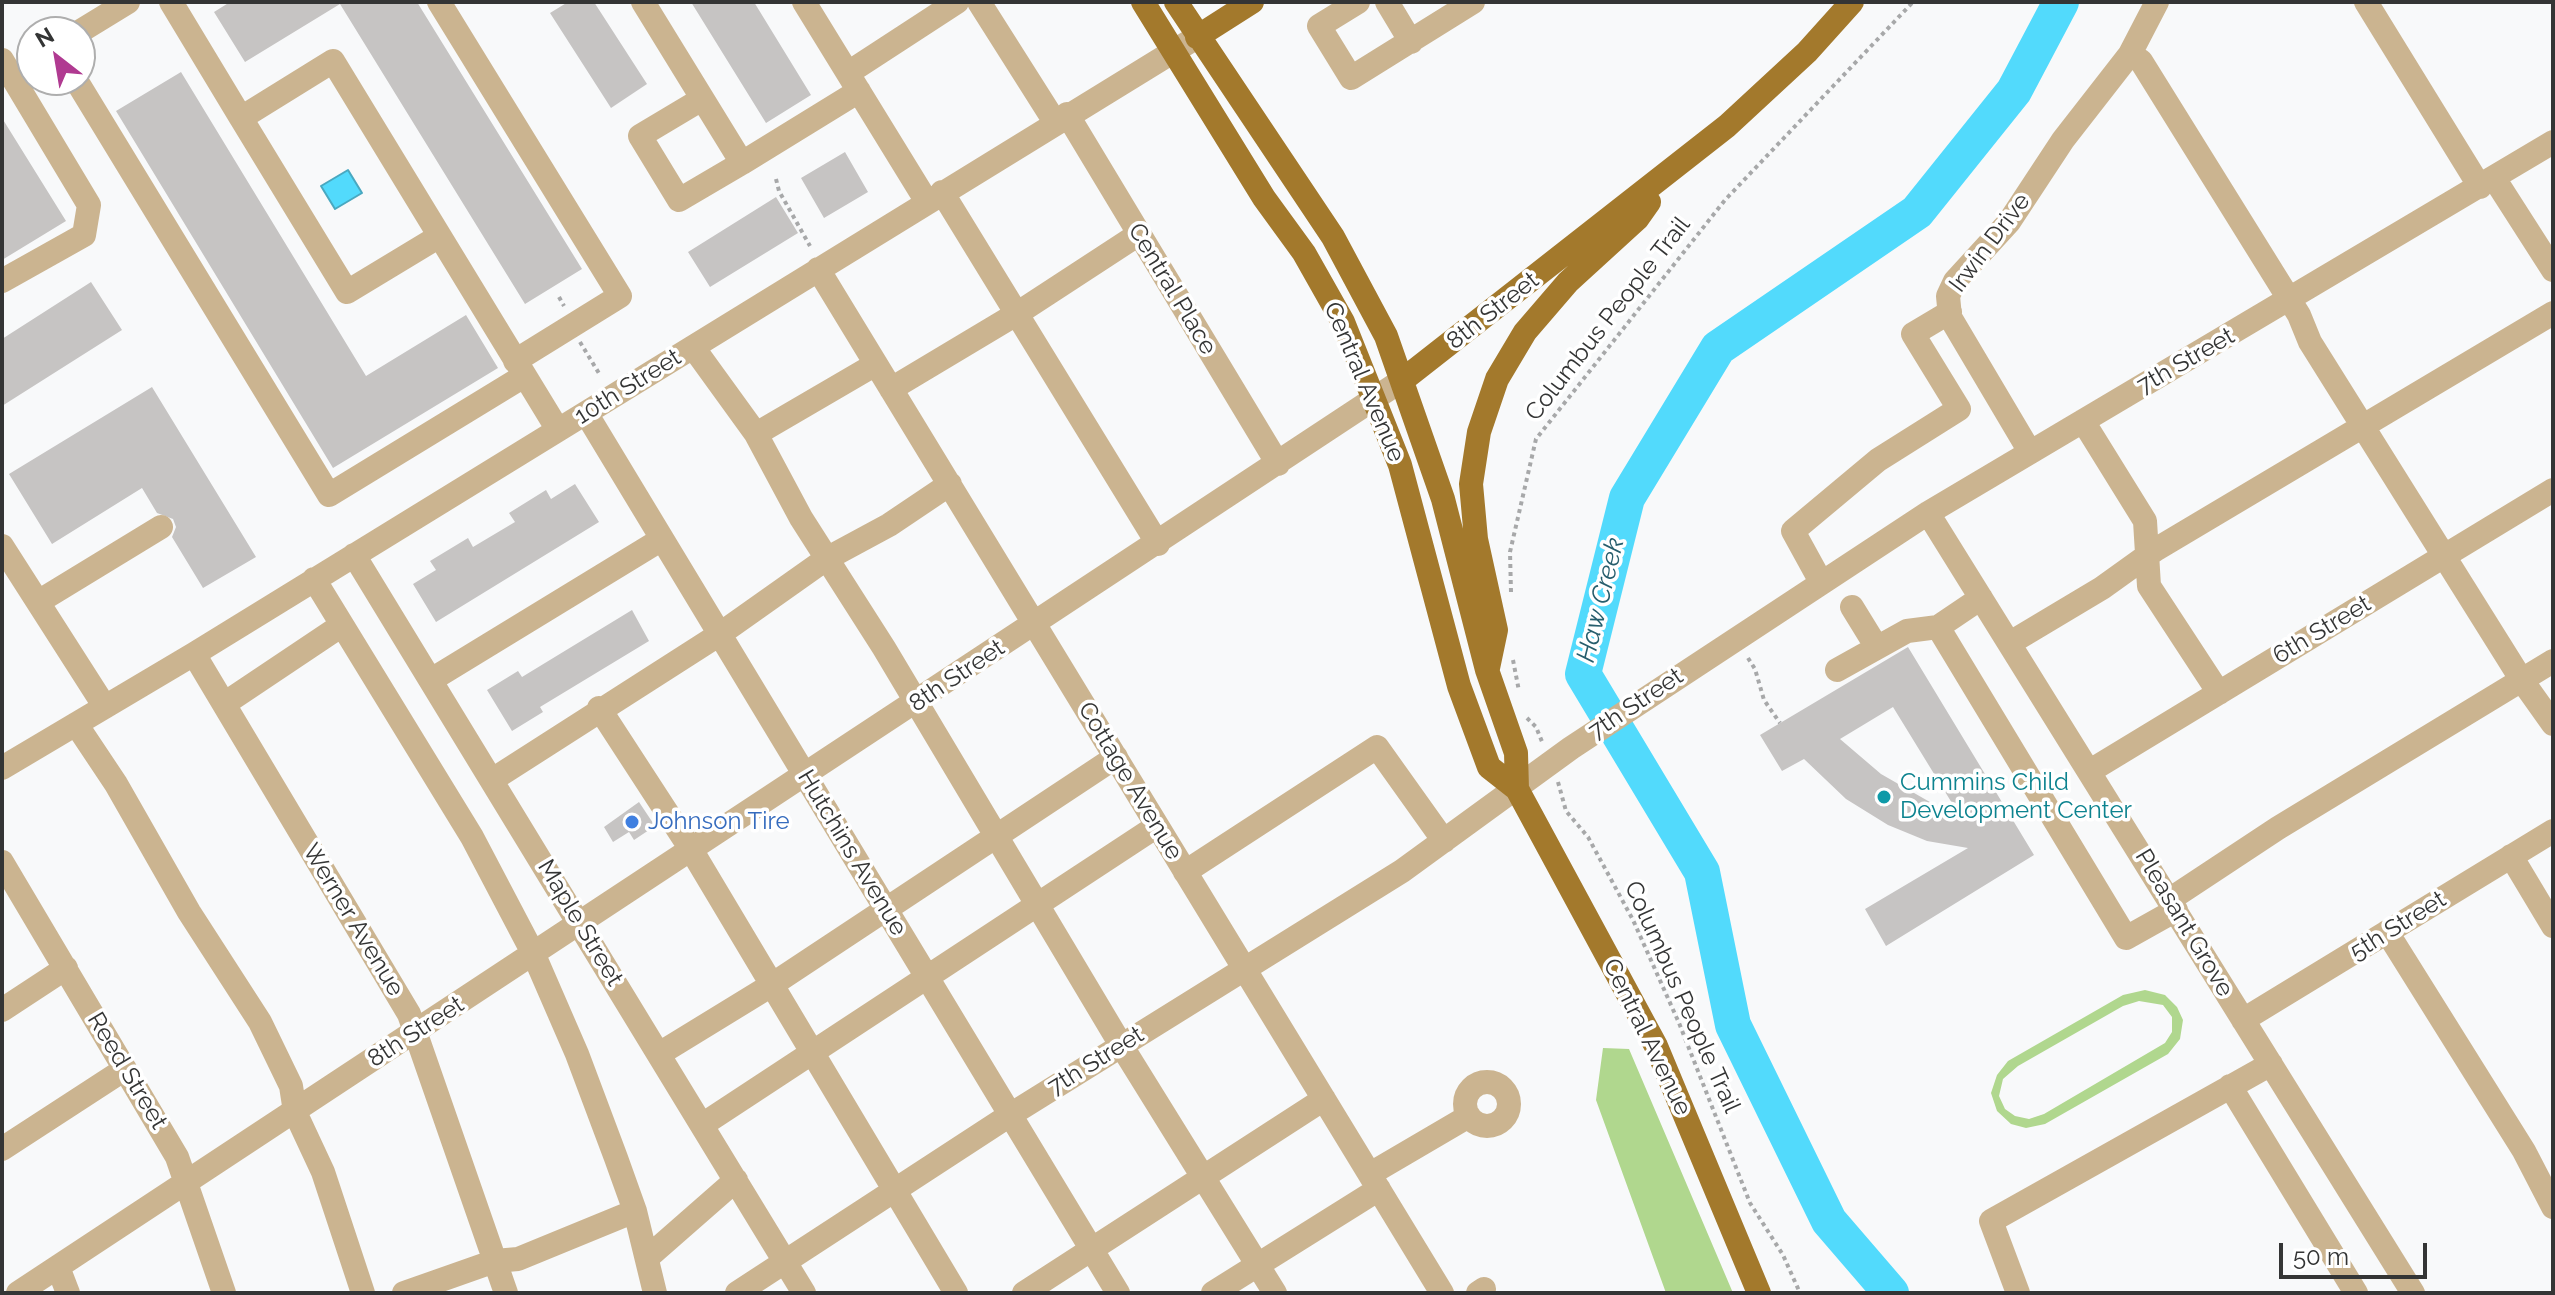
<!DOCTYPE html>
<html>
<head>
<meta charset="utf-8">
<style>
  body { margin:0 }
  #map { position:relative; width:2555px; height:1295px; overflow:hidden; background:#f8f9fa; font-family:Raleway,sans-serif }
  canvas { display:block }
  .frame { position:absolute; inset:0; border:4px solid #343535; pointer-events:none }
  .north { position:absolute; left:16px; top:16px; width:80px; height:80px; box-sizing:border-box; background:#fff; border:2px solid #aeaeae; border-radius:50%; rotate:329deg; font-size:22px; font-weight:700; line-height:32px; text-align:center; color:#343535 }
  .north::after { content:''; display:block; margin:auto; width:28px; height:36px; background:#b03a91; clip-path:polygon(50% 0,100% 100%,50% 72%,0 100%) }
  .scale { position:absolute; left:2279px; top:1243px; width:148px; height:36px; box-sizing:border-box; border:4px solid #343535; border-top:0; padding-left:10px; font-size:24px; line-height:28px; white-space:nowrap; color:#343535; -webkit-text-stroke:6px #fff; paint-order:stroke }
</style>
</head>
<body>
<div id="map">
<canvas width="2555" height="1295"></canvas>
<div class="frame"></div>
<div class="north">N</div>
<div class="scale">50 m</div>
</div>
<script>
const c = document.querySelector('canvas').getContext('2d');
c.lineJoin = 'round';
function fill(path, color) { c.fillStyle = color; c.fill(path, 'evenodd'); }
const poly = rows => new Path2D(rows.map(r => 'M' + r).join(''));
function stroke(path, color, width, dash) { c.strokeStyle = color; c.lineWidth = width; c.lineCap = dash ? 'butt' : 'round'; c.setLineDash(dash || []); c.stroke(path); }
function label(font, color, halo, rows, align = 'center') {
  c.font = font + ' Raleway,sans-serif'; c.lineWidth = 7; c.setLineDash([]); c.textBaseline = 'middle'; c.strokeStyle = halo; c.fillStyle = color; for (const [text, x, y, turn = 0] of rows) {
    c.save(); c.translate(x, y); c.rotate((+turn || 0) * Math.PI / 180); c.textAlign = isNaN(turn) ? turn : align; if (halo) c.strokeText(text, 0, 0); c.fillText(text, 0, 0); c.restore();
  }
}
fill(poly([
  [2145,990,2165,995,2177,1007,2183,1020,2180,1039,2168,1054,2045,1124,2026,1128,2011,1124,1997,1111,1991,1093,1997,1075,2008,1061,2123,995],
  [2139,1001,2163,1005,2172,1017,2172,1032,2165,1043,2044,1114,2029,1119,2015,1116,2005,1109,1999,1096,2003,1079,2018,1066,2123,1006],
  [1603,1048,1629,1049,1733,1293,1666,1293,1596,1100]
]), '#b0d78e');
const water = poly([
  [348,170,362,193,335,209,321,186,348,170]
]);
fill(water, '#52dafc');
stroke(water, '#49a8c0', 2);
stroke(poly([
  [1891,1293,1829,1221,1733,1025,1702,872,1583,674,1627,498,1718,348,1917,212,2014,91,2061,2]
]), '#52dafc', 36);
fill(poly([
  [230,2,417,2,582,269,525,304,340,4,245,62,214,12],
  [568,2,594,2,647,84,611,108,550,13],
  [691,2,754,2,811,95,766,123],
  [181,72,366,376,466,315,498,368,333,468,116,111],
  [2,118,66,221,2,260],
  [845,152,868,192,824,218,801,178],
  [776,197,798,233,710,287,688,252],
  [91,282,122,330,2,406,2,339],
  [152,387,256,557,203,588,172,537,176,527,173,519,157,513,142,488,52,544,9,474],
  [575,484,599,522,436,622,413,584,436,570,430,561,468,538,473,547,515,522,509,513,546,490,551,499],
  [632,610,649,641,540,707,543,712,512,731,487,690,518,671,522,677],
  [1908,647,2034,855,1886,946,1865,909,1968,848,1927,841,1888,825,1846,799,1804,759,1782,771,1760,735],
  [1893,707,1963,821,1881,774,1840,739],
  [639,802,655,826,634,840,629,832,613,842,604,827]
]), '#c6c4c3');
stroke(poly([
  [776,179,779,191,810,246],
  [559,297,564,306],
  [580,342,600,375],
  [1511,592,1510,552,1536,439,1725,200,1913,2],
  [1748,658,1755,669,1764,700,1780,723],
  [1513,660,1519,691],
  [1527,718,1536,727,1543,744],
  [1558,782,1566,811,1588,837,1633,920,1679,1023,1750,1203,1783,1255,1800,1293]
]), '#a7a8a9', 4, [4, 4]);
stroke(poly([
  [171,2,241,118],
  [439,2,620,296,515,361],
  [643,2,742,163,859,91],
  [804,2,927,202],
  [979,2,1055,122],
  [1358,2,1319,26,1351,78,1473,2],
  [1387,2,1411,42],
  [2366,2,2480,187],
  [79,32,128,2],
  [2130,54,2141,61,2299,315,2310,342,2521,679,2553,724],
  [2,60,89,205,84,235,2,281],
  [848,73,957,2],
  [76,80,329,495,524,376],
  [702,99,640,136,679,200,742,163],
  [1067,114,1278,464],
  [2494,178,2553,270],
  [942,192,1158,544],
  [438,237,347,292,241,118,333,61,558,430],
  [818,269,1442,1293],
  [693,347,756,434,801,518,884,648,1121,1045,1275,1293],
  [891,389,1018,313,1139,234],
  [586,413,1118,1293],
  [2083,421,2145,521,2149,586,2219,693],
  [756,434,876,364],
  [2030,452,1950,317,1948,296,1955,281,2009,222,2063,140,2130,54,2157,2],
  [1928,513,2413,1293],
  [2,546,105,707],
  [354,555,804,1293],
  [314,579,472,837,534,955,577,1054,616,1158,635,1211,655,1293],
  [1821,582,1793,531,1878,460,1959,409,1913,334,1950,312],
  [38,602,161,527],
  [1852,607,1876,646],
  [1938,627,2126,938,2176,910],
  [2010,643,2102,588,2155,550,2553,313],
  [194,654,409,1014,506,1293],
  [1837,670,1907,631,1938,627,1981,598],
  [431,680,662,539],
  [224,704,342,625],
  [599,708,692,851,956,1293],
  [76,724,116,784,189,912,260,1022,291,1086,295,1112,323,1172,363,1293],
  [2,768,194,654,1197,37],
  [2090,771,2553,490],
  [492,780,720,634,826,559,889,525,950,484],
  [2511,856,2553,926],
  [2,862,177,1157,224,1293],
  [1185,872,1377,747,1444,841],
  [2169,900,2278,828,2553,661],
  [2387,932,2524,1151,2553,1207],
  [2,1010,66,968],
  [2243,1020,2553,831],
  [659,1054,770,986,1116,757],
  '1465 1104a22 22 0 1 1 44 0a22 22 0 1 1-44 0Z',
  [2230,1086,2356,1293],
  [702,1125,1157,826],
  [2,1149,125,1069],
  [1370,1174,1469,1116],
  [647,1258,736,1180],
  [58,1267,68,1293],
  [18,1293,1404,379],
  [404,1293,495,1261,518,1259,635,1211],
  [737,1293,1010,1115,1402,871,1571,748,1928,513,2553,142],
  [1024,1293,1324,1099],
  [1213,1293,1379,1189],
  [1478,1293,1484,1289],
  [2018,1293,1991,1221,2271,1064]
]), '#cbb490', 24);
stroke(poly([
  [1143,2,1264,198,1304,253,1343,322,1400,465,1459,686,1489,767,1517,789,1656,1046,1759,1293],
  [1176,2,1333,237,1386,336,1443,499,1487,670,1516,753,1517,789],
  [1197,37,1252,2],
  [1404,379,1727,126,1807,52,1852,2],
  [1488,668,1496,630,1476,539,1471,484,1479,432,1497,379,1525,332,1568,282,1637,219,1649,202]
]), '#a3792c', 24);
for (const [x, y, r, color] of [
  [1884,797,8,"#0f9aa8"],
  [632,822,8,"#3f7fe0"]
]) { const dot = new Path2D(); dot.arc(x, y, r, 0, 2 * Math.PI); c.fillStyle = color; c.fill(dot); stroke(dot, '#fff', 3); }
label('24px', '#343535', '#fff', [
  ["Irwin Drive",1990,243,-53],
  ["Central Place",1172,289,59],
  ["8th Street",1493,311,-38],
  ["Columbus People Trail",1608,319,-52],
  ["7th Street",2186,361,-30],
  ["Central Avenue",1364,382,67],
  ["10th Street",628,387,-32],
  ["6th Street",2322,630,-31],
  ["8th Street",957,676,-34],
  ["7th Street",1636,704,-34],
  ["Cottage Avenue",1130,781,59],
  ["Hutchins Avenue",852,853,59],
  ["Werner Avenue",353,920,59],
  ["Maple Street",580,923,59],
  ["Pleasant Grove",2184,923,59],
  ["5th Street",2398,926,-32],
  ["Columbus People Trail",1682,997,66],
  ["8th Street",416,1032,-33],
  ["Central Avenue",1647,1037,64],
  ["7th Street",1096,1061,-32],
  ["Reed Street",127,1071,59]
]);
label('24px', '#0d838f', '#fff', [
  ["Cummins Child",1900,783],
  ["Development Center",1900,811]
], 'left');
label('24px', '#366cbe', '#fff', [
  ["Johnson Tire",648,822]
], 'left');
label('italic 26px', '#275e6d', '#fff', [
  ["Haw Creek",1601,600,-76]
]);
</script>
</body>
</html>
